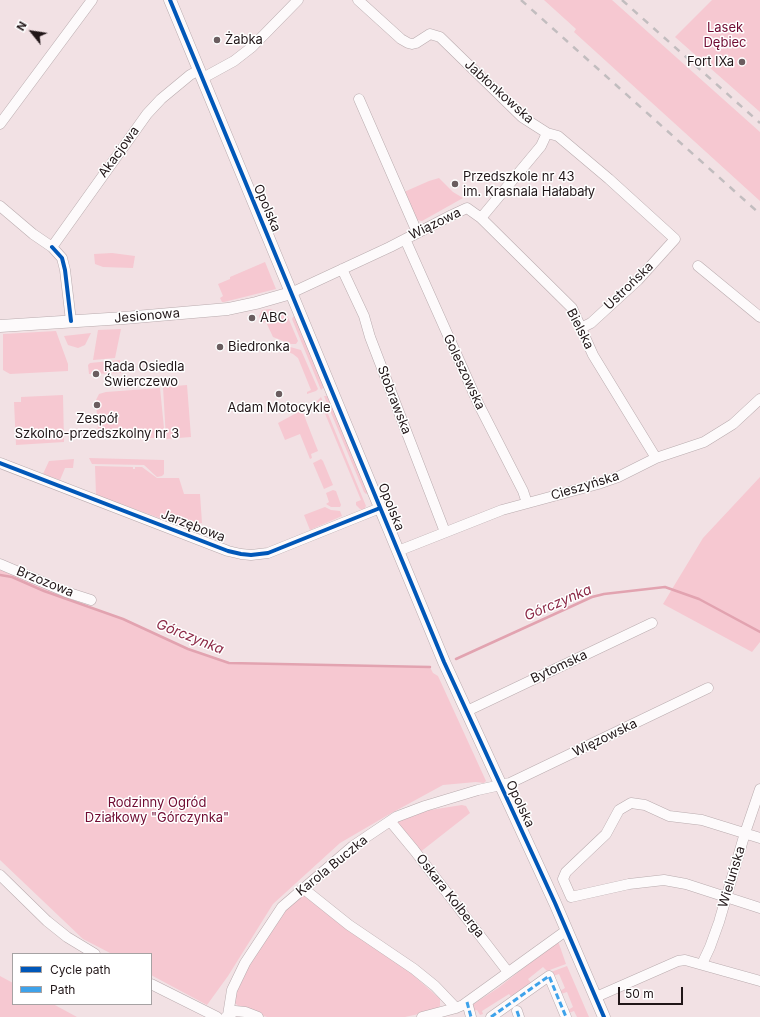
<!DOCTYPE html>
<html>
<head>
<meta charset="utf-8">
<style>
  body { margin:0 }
  #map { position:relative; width:760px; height:1017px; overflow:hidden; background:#f2e1e4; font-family:Inter,sans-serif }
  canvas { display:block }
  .legend { position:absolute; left:12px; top:953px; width:140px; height:52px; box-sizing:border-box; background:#fff; border:1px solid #a6a2a3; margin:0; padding:5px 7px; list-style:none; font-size:12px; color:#211618 }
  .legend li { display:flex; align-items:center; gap:8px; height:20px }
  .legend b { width:20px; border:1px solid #a6a2a3 }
  .north { position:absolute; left:12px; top:12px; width:40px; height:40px; -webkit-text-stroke:3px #fff; paint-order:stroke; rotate:300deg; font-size:11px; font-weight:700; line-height:16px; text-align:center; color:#211618 }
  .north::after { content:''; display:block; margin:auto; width:14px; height:18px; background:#211618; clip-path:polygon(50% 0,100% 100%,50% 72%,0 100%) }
  .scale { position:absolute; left:618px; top:987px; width:65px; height:18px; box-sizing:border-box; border:2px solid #211618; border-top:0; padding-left:5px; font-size:12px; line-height:14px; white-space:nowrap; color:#211618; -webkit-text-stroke:3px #fff; paint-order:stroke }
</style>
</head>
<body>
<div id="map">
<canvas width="760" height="1017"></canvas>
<ul class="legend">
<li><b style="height:5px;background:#0057b8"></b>Cycle path</li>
<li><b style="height:5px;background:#3ea2ea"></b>Path</li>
</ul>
<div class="north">N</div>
<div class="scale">50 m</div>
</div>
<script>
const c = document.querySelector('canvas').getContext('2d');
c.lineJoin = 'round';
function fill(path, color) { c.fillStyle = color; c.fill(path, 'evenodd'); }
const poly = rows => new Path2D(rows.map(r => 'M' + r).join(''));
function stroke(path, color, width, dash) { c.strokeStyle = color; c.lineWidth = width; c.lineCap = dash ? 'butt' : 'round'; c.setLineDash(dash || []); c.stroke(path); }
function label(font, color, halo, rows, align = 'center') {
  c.font = font + ' Inter,sans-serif'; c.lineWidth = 3; c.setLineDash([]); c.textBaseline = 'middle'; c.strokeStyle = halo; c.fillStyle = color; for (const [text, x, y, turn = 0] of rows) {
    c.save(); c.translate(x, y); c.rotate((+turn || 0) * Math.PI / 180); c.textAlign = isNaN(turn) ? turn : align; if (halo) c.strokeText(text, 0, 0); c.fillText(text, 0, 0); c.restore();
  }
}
fill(poly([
  [544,0,612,0,760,132,760,201,574,32,576,29],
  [712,0,760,0,760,112,675,37],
  [439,178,453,192,463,198,422,221,417,220,404,192,429,181],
  [112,253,135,256,133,268,103,267,95,264,94,254],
  [265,262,276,289,224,302,222,302,220,298,223,296,218,284,230,279,230,277],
  [270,309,287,315,298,341,296,344,291,344,273,337,266,322,262,323,259,316,262,310],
  [295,315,325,386,321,390,292,319,293,317],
  [121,329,115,358,93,360,98,330],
  [56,331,68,364,68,371,10,374,3,370,3,334],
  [91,333,85,345,78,348,68,345,64,336],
  [276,341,290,347,301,350,318,389,316,391,307,394,307,392,311,390,298,358,293,354,277,347,275,343],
  [120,360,121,373,89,374,88,365,90,363],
  [187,385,191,437,166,439,163,387],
  [160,388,165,438,143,438,143,435,135,435,135,437,106,437,98,431,96,400,99,394,106,392],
  [63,395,64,442,16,445,14,402,21,402,21,397],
  [324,396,328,396,368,493,366,494,364,492],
  [321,397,366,506,364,510,360,509,356,505,356,502,361,500,321,404,316,406,316,402],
  [302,410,318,451,311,454,312,458,310,459,300,434,285,440,278,423],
  [89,458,164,460,164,474,162,476,157,477,144,465,92,464],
  [74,459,73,468,65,468,60,480,43,474,49,461],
  [321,459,323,461,333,485,324,489,313,463],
  [95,466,133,467,133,469,135,469,135,467,142,467,157,478,179,478,184,494,200,494,202,523,185,524,184,527,96,495],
  [760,477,760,642,752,652,663,604,703,538],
  [333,490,336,491,341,505,340,507,331,507,326,504,329,502,326,493],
  [325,507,331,510,340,511,342,516,310,530,304,515],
  [0,568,63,595,76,602,123,619,188,649,229,663,430,667,433,673,438,676,486,781,484,783,476,782,443,785,388,815,340,843,273,904,228,976,207,1005,151,975,151,954,112,954,83,939,0,860],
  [462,805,466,806,470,813,419,853,398,823,398,820,417,812],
  [311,889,412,974,440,999,440,1006,437,1010,405,1017,267,1017,241,1008,231,1000,239,982,283,912],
  [558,941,566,964,547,971,543,967,528,979,532,984,513,999,509,994,482,1011,483,1014,480,1015,477,1010,474,1011,472,1005,498,988],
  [567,966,589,1017,577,1017,574,1011,569,1013,568,1010,573,1007,567,992,561,994,560,991,565,988,559,974,553,976,551,972],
  [0,976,13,983,13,1004,53,1004,77,1017,0,1017]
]), '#f6c8d1');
stroke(poly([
  [0,575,12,577,44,591,123,619,188,649,229,663,430,667],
  [456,659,592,597,604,594,665,587,699,599,760,632]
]), '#e2a3b0', 2.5);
const minor = poly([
  [358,0,401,39,408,43,412,44,416,43,430,34,440,37,522,117,547,133,558,136,609,179,675,239,638,280,591,323,581,328],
  [203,78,234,61,252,47,298,0],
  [359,99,417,232],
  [0,124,92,0],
  [0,206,33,234,52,247,62,258,65,270,71,321],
  [481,218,541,146,547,133],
  [405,239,479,405,523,491,527,503],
  [52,247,147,114,161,99,190,75,199,70],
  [698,266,760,317],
  [342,269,364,316,370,337,445,532],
  [291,293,390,247,452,215,467,208,481,218,572,308,593,355,656,458],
  [0,463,228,551,241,554,251,555,268,553,380,508],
  [398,551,502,510,598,484,618,477,656,458,704,442,733,424,760,399],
  [0,564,66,592,91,600],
  [467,711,652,623],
  [390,821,414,850,508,972],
  [760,838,702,820,669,816,645,805,631,803,619,810,606,834,566,872,563,879,571,897,629,884,664,880,686,884,760,908],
  [0,875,47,921,67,937,95,954],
  [304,889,349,925,414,969,435,986,456,1008],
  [702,964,710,947,719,922,745,833,760,789],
  [151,984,217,1017],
  [596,997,678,961,685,960,760,981],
  [467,1002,471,1017],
  [517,1011,519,1017],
  [228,1015,232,990,245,963,282,907,353,846,396,817,425,806,478,790,510,783,708,688],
  [226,1017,235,1011,245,1012,258,1017],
  [422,1017,456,1008,463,1005,567,930],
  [491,1017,549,976,566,1017]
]);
const tertiary = poly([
  [170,0,444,662,555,903,604,1017],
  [0,326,124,318,228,309,256,303,291,293]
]);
stroke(minor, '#b9abae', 11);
stroke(tertiary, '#b9abae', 13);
stroke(minor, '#fdfafb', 10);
stroke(tertiary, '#fdfafb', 12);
stroke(poly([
  [521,0,760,214],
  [622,0,760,123]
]), '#c2bdbf', 2.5, [7, 7]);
stroke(poly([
  [467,1002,471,1017],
  [517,1011,519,1017],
  [491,1017,549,976,566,1017]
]), '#3ea2ea', 3, [6, 3]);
stroke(poly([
  [170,0,444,662,555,903,604,1017],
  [52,247,62,258,65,270,71,321],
  [0,463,228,551,241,554,251,555,268,553,380,508]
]), '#0057b8', 4);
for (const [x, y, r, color] of [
  [217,40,4,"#6a5d5f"],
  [742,62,4,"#6a5d5f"],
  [455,184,4,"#6a5d5f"],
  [252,318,4,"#6a5d5f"],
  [220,347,4,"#6a5d5f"],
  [96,374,4,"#6a5d5f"],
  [279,394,4,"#6a5d5f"],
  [97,405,4,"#6a5d5f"]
]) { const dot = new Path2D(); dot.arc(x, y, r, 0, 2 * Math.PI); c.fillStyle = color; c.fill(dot); stroke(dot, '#fff', 1.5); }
label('13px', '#6f0a31', '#fff', [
  ["Lasek",725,28],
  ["Dębiec",725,43],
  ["Rodzinny Ogród",157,803],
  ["Działkowy \"Górczynka\"",157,818]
]);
label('13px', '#211618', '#fff', [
  ["Żabka",225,40],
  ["Fort IXa",734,62,"right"],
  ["Przedszkole nr 43",463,177],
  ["im. Krasnala Hałabały",463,192],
  ["ABC",260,318],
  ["Biedronka",228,347],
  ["Rada Osiedla",104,367],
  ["Świerczewo",104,382],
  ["Adam Motocykle",279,408,"center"],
  ["Zespół",97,419,"center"],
  ["Szkolno-przedszkolny nr 3",97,434,"center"]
], 'left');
label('13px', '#211618', '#fff', [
  ["Jabłonkowska",499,92,42],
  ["Akacjowa",119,152,-54],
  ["Opolska",267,208,67],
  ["Wiązowa",435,224,-26],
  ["Ustrońska",629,286,-44],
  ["Jesionowa",147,316,-5],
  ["Bielska",580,329,63],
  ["Goleszowska",464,372,65],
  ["Stobrawska",394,400,69],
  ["Cieszyńska",585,486,-17],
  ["Opolska",391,507,68],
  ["Jarzębowa",193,526,21],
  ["Brzozowa",45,582,22],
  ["Bytomska",559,667,-25],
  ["Więzowska",605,738,-26],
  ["Opolska",520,804,65],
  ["Karola Buczka",332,866,-39],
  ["Wieluńska",732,877,-73],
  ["Oskara Kolberga",450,896,52]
]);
label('italic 14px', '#8d2b48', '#fff', [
  ["Górczynka",558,603,-23],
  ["Górczynka",190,637,22]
]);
</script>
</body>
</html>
